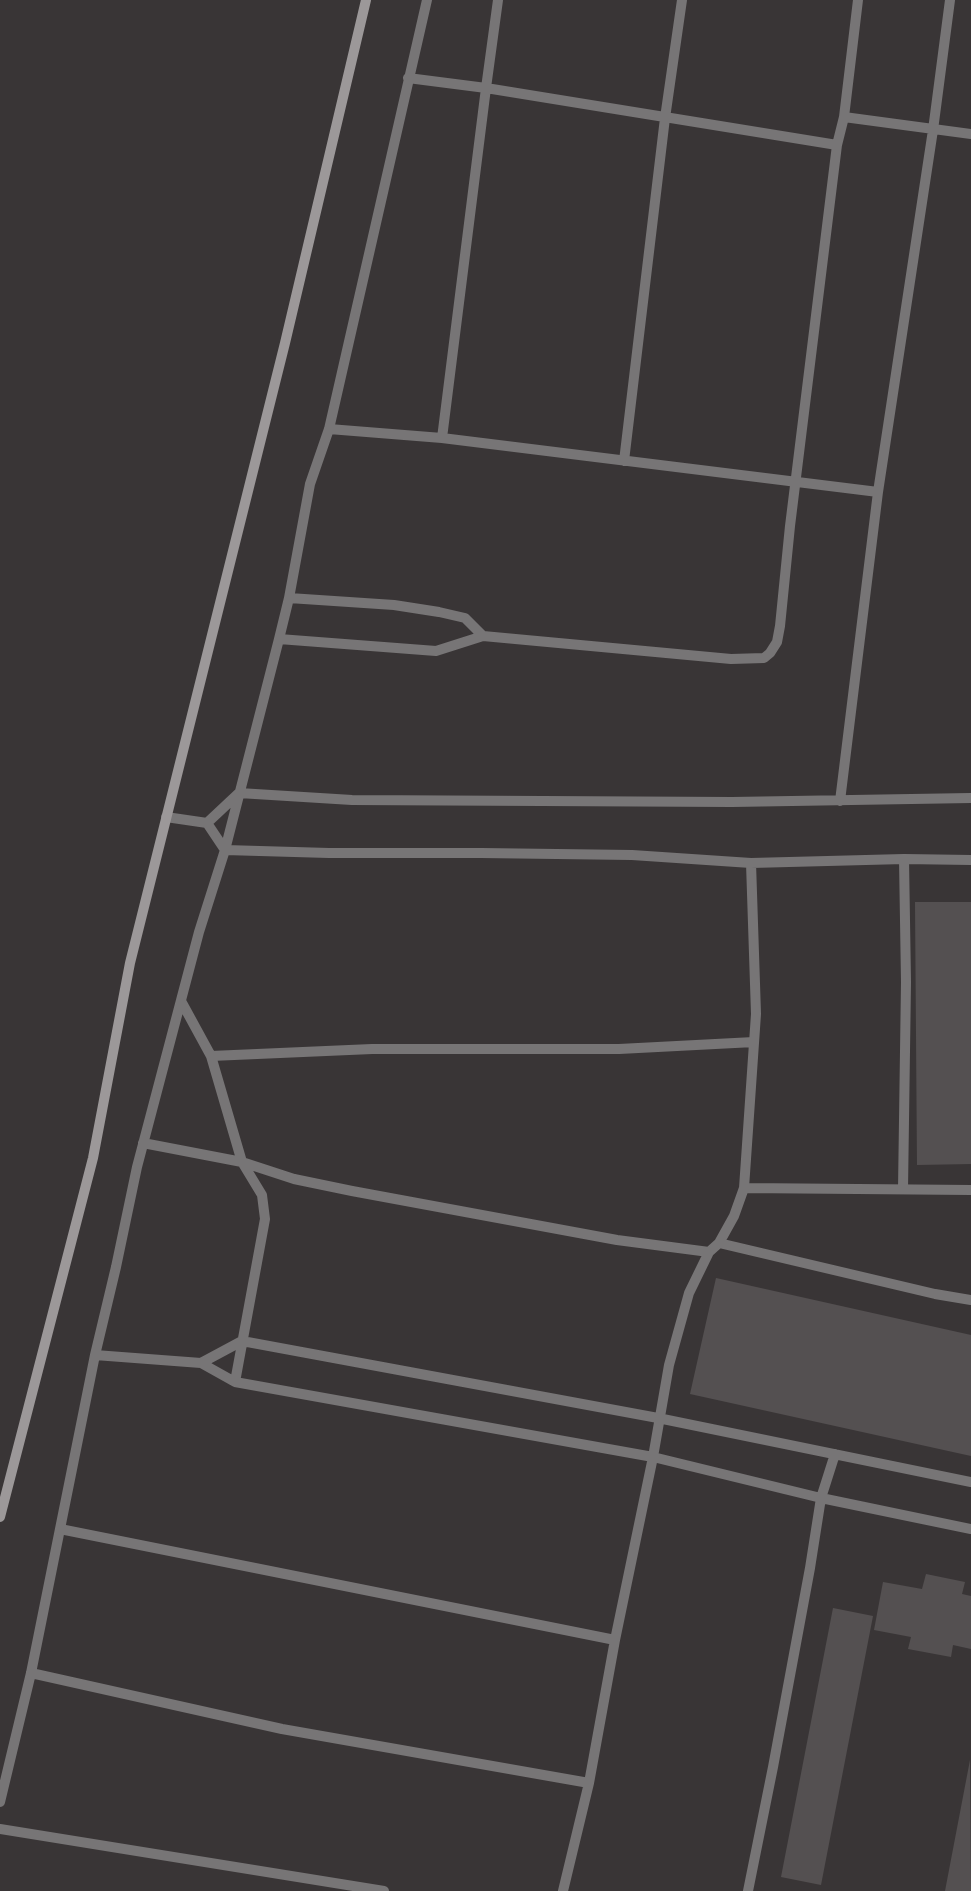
<!DOCTYPE html>
<html>
<head>
<meta charset="utf-8">
<style>
  body { margin:0 }
  canvas { display:block; background:#393536 }
</style>
</head>
<body>
<canvas width="971" height="1891"></canvas>
<script>
const c = document.querySelector('canvas').getContext('2d');
c.lineJoin = 'round';
function fill(path, color) { c.fillStyle = color; c.fill(path, 'evenodd'); }
const poly = rows => new Path2D(rows.map(r => 'M' + r).join(''));
function stroke(path, color, width, dash) { c.strokeStyle = color; c.lineWidth = width; c.lineCap = dash ? 'butt' : 'round'; c.setLineDash(dash || []); c.stroke(path); }
fill(poly([
  [915,902,971,902,971,1164,917,1165],
  [716,1278,971,1335,971,1456,690,1394],
  [926,1574,965,1582,962,1594,971,1596,971,1649,953,1645,951,1657,908,1649,911,1637,874,1630,883,1582,922,1589],
  [833,1608,873,1616,821,1885,781,1877],
  [970,1760,971,1891,945,1891]
]), '#545051');
stroke(poly([
  [408,78,486,88,837,145],
  [844,117,971,134],
  [329,429,442,438,878,492],
  [442,438,486,88,498,0],
  [624,461,665,118,682,0],
  [289,598,394,605,439,612,465,618,483,636],
  [279,639,436,651,483,636,731,659,764,658,770,653,777,642,780,626,790,526,837,145,844,117,858,0],
  [840,801,878,492,933,130,950,0],
  [166,817,207,823,225,850,329,853,481,853,632,855,751,863,904,859,971,860],
  [207,823,239,793,352,800,732,802,971,798],
  [181,1001,211,1056,242,1162,262,1195,265,1219,235,1382],
  [211,1056,372,1049,619,1049,754,1042],
  [143,1143,242,1162,294,1179,352,1191,617,1240,709,1252],
  [744,1188,971,1190],
  [903,1189,906,982,904,859],
  [719,1243,935,1294,971,1300],
  [95,1355,201,1363,235,1382,653,1457,821,1498,971,1529],
  [201,1363,242,1341,658,1418,971,1482],
  [60,1529,615,1640],
  [31,1673,282,1729,589,1783],
  [0,1802,31,1673,95,1355,116,1267,137,1167,199,932,225,850,279,639,289,598,310,484,329,429,427,0],
  [0,1829,384,1891],
  [563,1891,589,1783,615,1640,653,1457,669,1365,689,1293,709,1252,719,1243,734,1216,744,1188,756,1014,751,863],
  [748,1891,773,1767,810,1568,821,1498,835,1454]
]), '#777576', 10);
stroke(poly([
  [0,1517,93,1158,130,963,285,343,366,0]
]), '#9c9899', 10);
</script>
</body>
</html>
